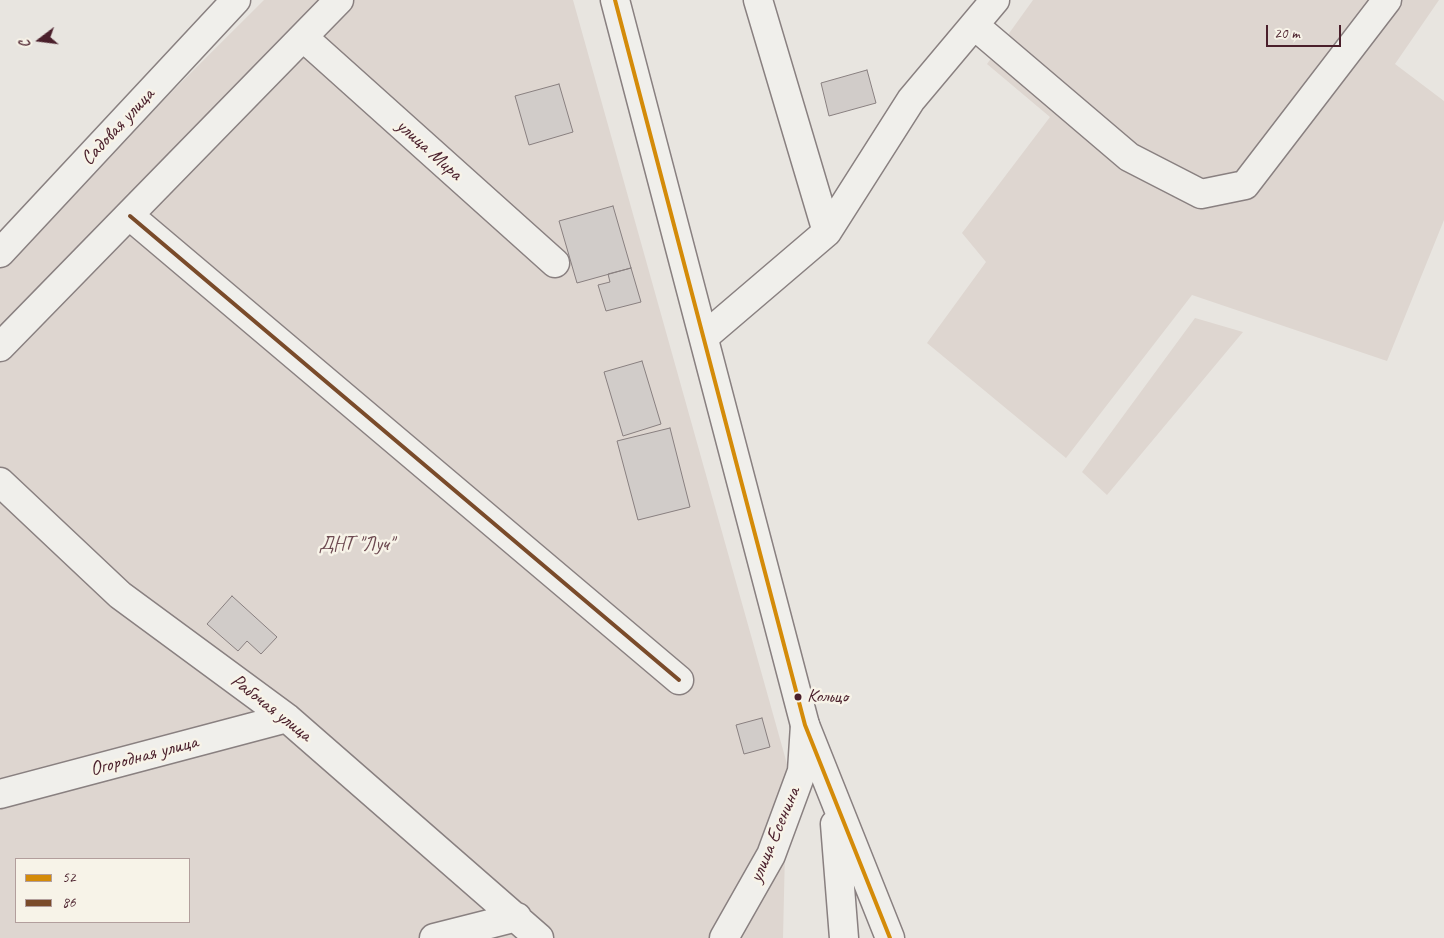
<!DOCTYPE html>
<html>
<head>
<meta charset="utf-8">
<style>
  body { margin:0 }
  #map { position:relative; width:1444px; height:938px; overflow:hidden; background:#e8e5e0; font-family:Caveat,sans-serif }
  canvas { display:block }
  .legend { position:absolute; left:15px; top:858px; width:175px; height:65px; box-sizing:border-box; background:#f7f3e8; border:1px solid #b29e9c; margin:0; padding:6px 9px; list-style:none; font-size:15px; color:#4a1f2b }
  .legend li { display:flex; align-items:center; gap:10px; height:25px }
  .legend b { width:25px; border:1px solid #b29e9c }
  .north { position:absolute; left:15px; top:15px; width:50px; height:50px; -webkit-text-stroke:4px #f7f3e8; paint-order:stroke; rotate:255deg; font-size:14px; font-weight:700; line-height:20px; text-align:center; color:#4a1f2b }
  .north::after { content:''; display:block; margin:auto; width:18px; height:22px; background:#4a1f2b; clip-path:polygon(50% 0,100% 100%,50% 72%,0 100%) }
  .scale { position:absolute; left:1266px; top:25px; width:75px; height:22px; box-sizing:border-box; border:2px solid #4a1f2b; border-top:0; padding-left:6px; font-size:15px; line-height:18px; white-space:nowrap; color:#4a1f2b; -webkit-text-stroke:4px #f7f3e8; paint-order:stroke }
</style>
</head>
<body>
<div id="map">
<canvas width="1444" height="938"></canvas>
<ul class="legend">
<li><b style="height:6px;background:#d48b09"></b>52</li>
<li><b style="height:6px;background:#7a4b2a"></b>86</li>
</ul>
<div class="north">С</div>
<div class="scale">20 m</div>
</div>
<script>
const c = document.querySelector('canvas').getContext('2d');
c.lineJoin = 'round';
function fill(path, color) { c.fillStyle = color; c.fill(path, 'evenodd'); }
const poly = rows => new Path2D(rows.map(r => 'M' + r).join(''));
function stroke(path, color, width, dash) { c.strokeStyle = color; c.lineWidth = width; c.lineCap = dash ? 'butt' : 'round'; c.setLineDash(dash || []); c.stroke(path); }
function label(font, color, halo, rows, align = 'center') {
  c.font = font + ' Caveat,sans-serif'; c.lineWidth = 5; c.setLineDash([]); c.textBaseline = 'middle'; c.strokeStyle = halo; c.fillStyle = color; for (const [text, x, y, turn = 0] of rows) {
    c.save(); c.translate(x, y); c.rotate((+turn || 0) * Math.PI / 180); c.textAlign = isNaN(turn) ? turn : align; if (halo) c.strokeText(text, 0, 0); c.fillText(text, 0, 0); c.restore();
  }
}
fill(poly([
  [264,0,573,0,787,764,783,938,0,938,0,263],
  [16,859,189,859,189,922,16,922],
  [1033,0,1439,0,1395,64,1444,101,1444,220,1387,361,1192,295,1066,458,927,343,986,262,962,233,1050,117,987,64],
  [1195,318,1243,332,1107,495,1082,472]
]), '#ded6d0');
const building = poly([
  [867,70,876,103,829,116,821,83,867,70],
  [559,84,573,132,529,145,515,96,559,84],
  [613,206,631,268,577,283,559,221,613,206],
  [631,268,641,302,606,311,598,285,610,282,608,274,631,268],
  [642,361,661,424,623,436,604,372,642,361],
  [670,428,690,507,638,520,617,441,670,428],
  [232,596,277,637,261,654,247,641,238,651,207,624,232,596],
  [762,718,770,747,744,754,736,725,762,718]
]);
fill(building, '#d1ccc9');
stroke(building, '#898080', 1);
const street = poly([
  [974,25,1129,157,1201,194,1245,185,1387,0],
  [303,37,555,263],
  [130,216,679,680],
  [827,232,911,100,995,0],
  [0,253,236,0],
  [704,337,827,232,758,0],
  [0,347,339,0],
  [0,482,120,595,287,718,539,938],
  [0,794,287,718],
  [434,938,517,917],
  [724,938,771,855,802,771,805,725]
]);
const secondary = poly([
  [615,0,805,725,890,938],
  [835,824,844,938]
]);
stroke(street, '#898080', 31);
stroke(secondary, '#898080', 31);
stroke(street, '#f0efeb', 28);
stroke(secondary, '#f0efeb', 28);
stroke(poly([
  [615,0,805,725,890,938]
]), '#d48b09', 4);
stroke(poly([
  [130,216,679,680]
]), '#7a4b2a', 4);
for (const [x, y, r, color] of [
  [798,697,4.5,"#4a1f2b"]
]) { const dot = new Path2D(); dot.arc(x, y, r, 0, 2 * Math.PI); c.fillStyle = color; c.fill(dot); stroke(dot, '#f7f3e8', 2); }
label('19px', '#4a1f2b', '#f7f3e8', [
  ["Кольцо",807,697]
], 'left');
label('20px', '#4a1f2b', '#f7f3e8', [
  ["Садовая улица",118,127,-47],
  ["улица Мира",429,150,42],
  ["Рабочая улица",271,708,38],
  ["Огородная улица",144,756,-15],
  ["улица Есенина",775,835,-67]
]);
label('20px', '#6d4a51', '#f7f3e8', [
  ["ДНТ \"Луч\"",356,545]
]);
</script>
</body>
</html>
